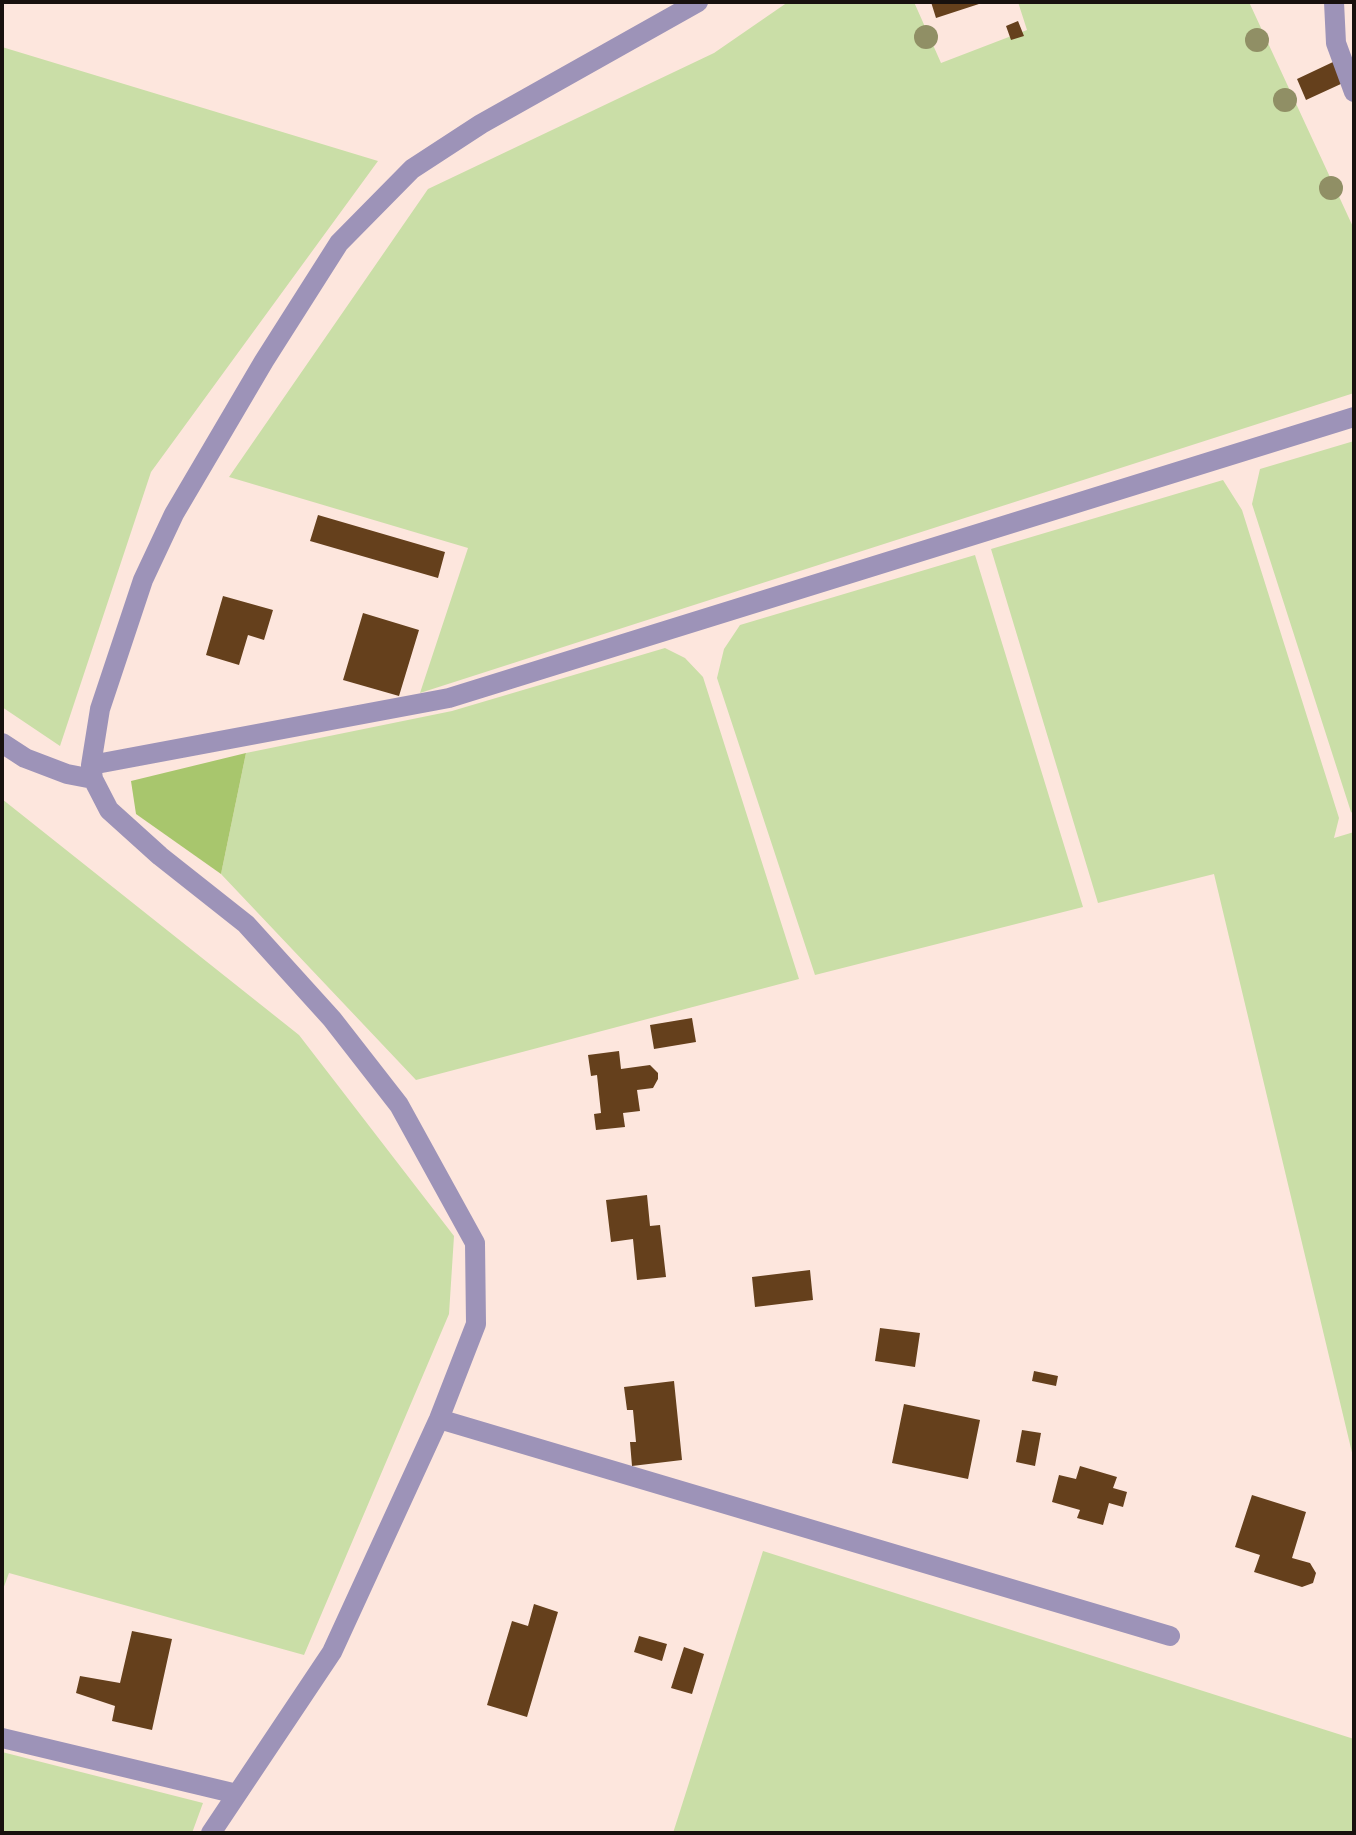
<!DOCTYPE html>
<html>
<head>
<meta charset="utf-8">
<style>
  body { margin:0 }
  #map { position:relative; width:1356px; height:1835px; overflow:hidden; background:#fde6dd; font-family:"Exo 2",sans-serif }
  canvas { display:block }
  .frame { position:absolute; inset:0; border:4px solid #18110e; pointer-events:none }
</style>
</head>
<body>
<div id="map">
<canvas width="1356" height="1835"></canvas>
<div class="frame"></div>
</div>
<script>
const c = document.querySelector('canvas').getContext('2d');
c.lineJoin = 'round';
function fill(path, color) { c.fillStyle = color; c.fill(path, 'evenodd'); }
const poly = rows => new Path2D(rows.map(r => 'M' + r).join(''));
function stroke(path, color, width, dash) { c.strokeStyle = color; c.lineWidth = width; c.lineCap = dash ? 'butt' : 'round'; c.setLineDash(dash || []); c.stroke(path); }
fill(poly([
  [788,2,914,2,941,63,1027,30,1018,2,1249,2,1354,229,1354,393,420,693,468,548,229,477,428,189,714,53],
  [2,47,378,161,151,472,60,746,2,707],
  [1354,441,1354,814,1351,812,1252,504,1260,469],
  [1223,480,1242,510,1339,818,1334,838,1354,832,1354,1461,1214,874,1098,903,991,549],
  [975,555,1083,907,815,975,717,678,724,649,740,625],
  [665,648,685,658,703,677,799,979,416,1080,221,874,246,753,452,711],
  [2,799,299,1035,454,1236,449,1314,304,1655,9,1573,2,1592],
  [763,1551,1354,1739,1354,1833,673,1833],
  [2,1752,203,1803,192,1833,2,1833]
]), '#cadea7');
fill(poly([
  [246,753,221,874,136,814,131,781]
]), '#a8c66d');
fill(poly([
  [931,2,982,2,982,3,936,18],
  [1018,21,1024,36,1011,40,1006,26],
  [1333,62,1343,83,1306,100,1297,79],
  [318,515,445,552,438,578,310,541],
  [223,596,273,610,264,640,248,635,239,665,206,655],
  [363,613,419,630,399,696,343,680],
  [692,1018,696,1042,654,1049,650,1025],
  [619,1051,621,1069,650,1065,658,1073,658,1079,653,1088,637,1090,640,1111,623,1113,625,1127,596,1130,594,1114,601,1113,597,1075,591,1076,588,1055],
  [647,1195,650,1226,660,1225,666,1277,637,1280,633,1239,611,1242,606,1200],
  [810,1270,813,1300,755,1307,752,1277],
  [880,1328,920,1333,915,1367,875,1361],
  [1034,1371,1058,1376,1056,1386,1032,1381],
  [674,1381,682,1460,632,1466,630,1442,636,1442,633,1410,627,1410,624,1387],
  [904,1404,980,1420,968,1479,892,1463],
  [1022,1430,1041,1433,1035,1466,1016,1462],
  [1080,1466,1117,1477,1113,1488,1127,1492,1123,1507,1109,1503,1103,1525,1077,1518,1080,1510,1052,1502,1059,1475,1076,1479],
  [1252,1495,1306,1512,1292,1558,1310,1563,1316,1573,1313,1583,1302,1587,1254,1572,1260,1555,1235,1547],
  [534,1604,558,1612,527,1717,487,1705,512,1621,528,1626],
  [132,1631,172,1639,152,1730,112,1721,115,1706,76,1693,80,1676,120,1683],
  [639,1636,667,1644,662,1661,634,1652],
  [684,1647,704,1654,692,1694,671,1688]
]), '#65401c');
stroke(poly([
  [1334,2,1336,43,1354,92],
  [2,743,25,758,67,774,93,779],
  [91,765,449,698,1354,417],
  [439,1419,1170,1636],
  [2,1738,237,1794],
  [211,1833,332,1652,439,1419,476,1324,475,1243,399,1105,332,1019,246,924,160,856,109,810,93,779,91,765,100,709,143,580,174,514,264,361,339,243,412,169,481,124,698,2]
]), '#9d93b8', 20);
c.fillStyle = '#908f65';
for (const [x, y] of [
  [926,37],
  [1257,40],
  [1285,100],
  [1331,188]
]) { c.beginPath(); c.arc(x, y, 12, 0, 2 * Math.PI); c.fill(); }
</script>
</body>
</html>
